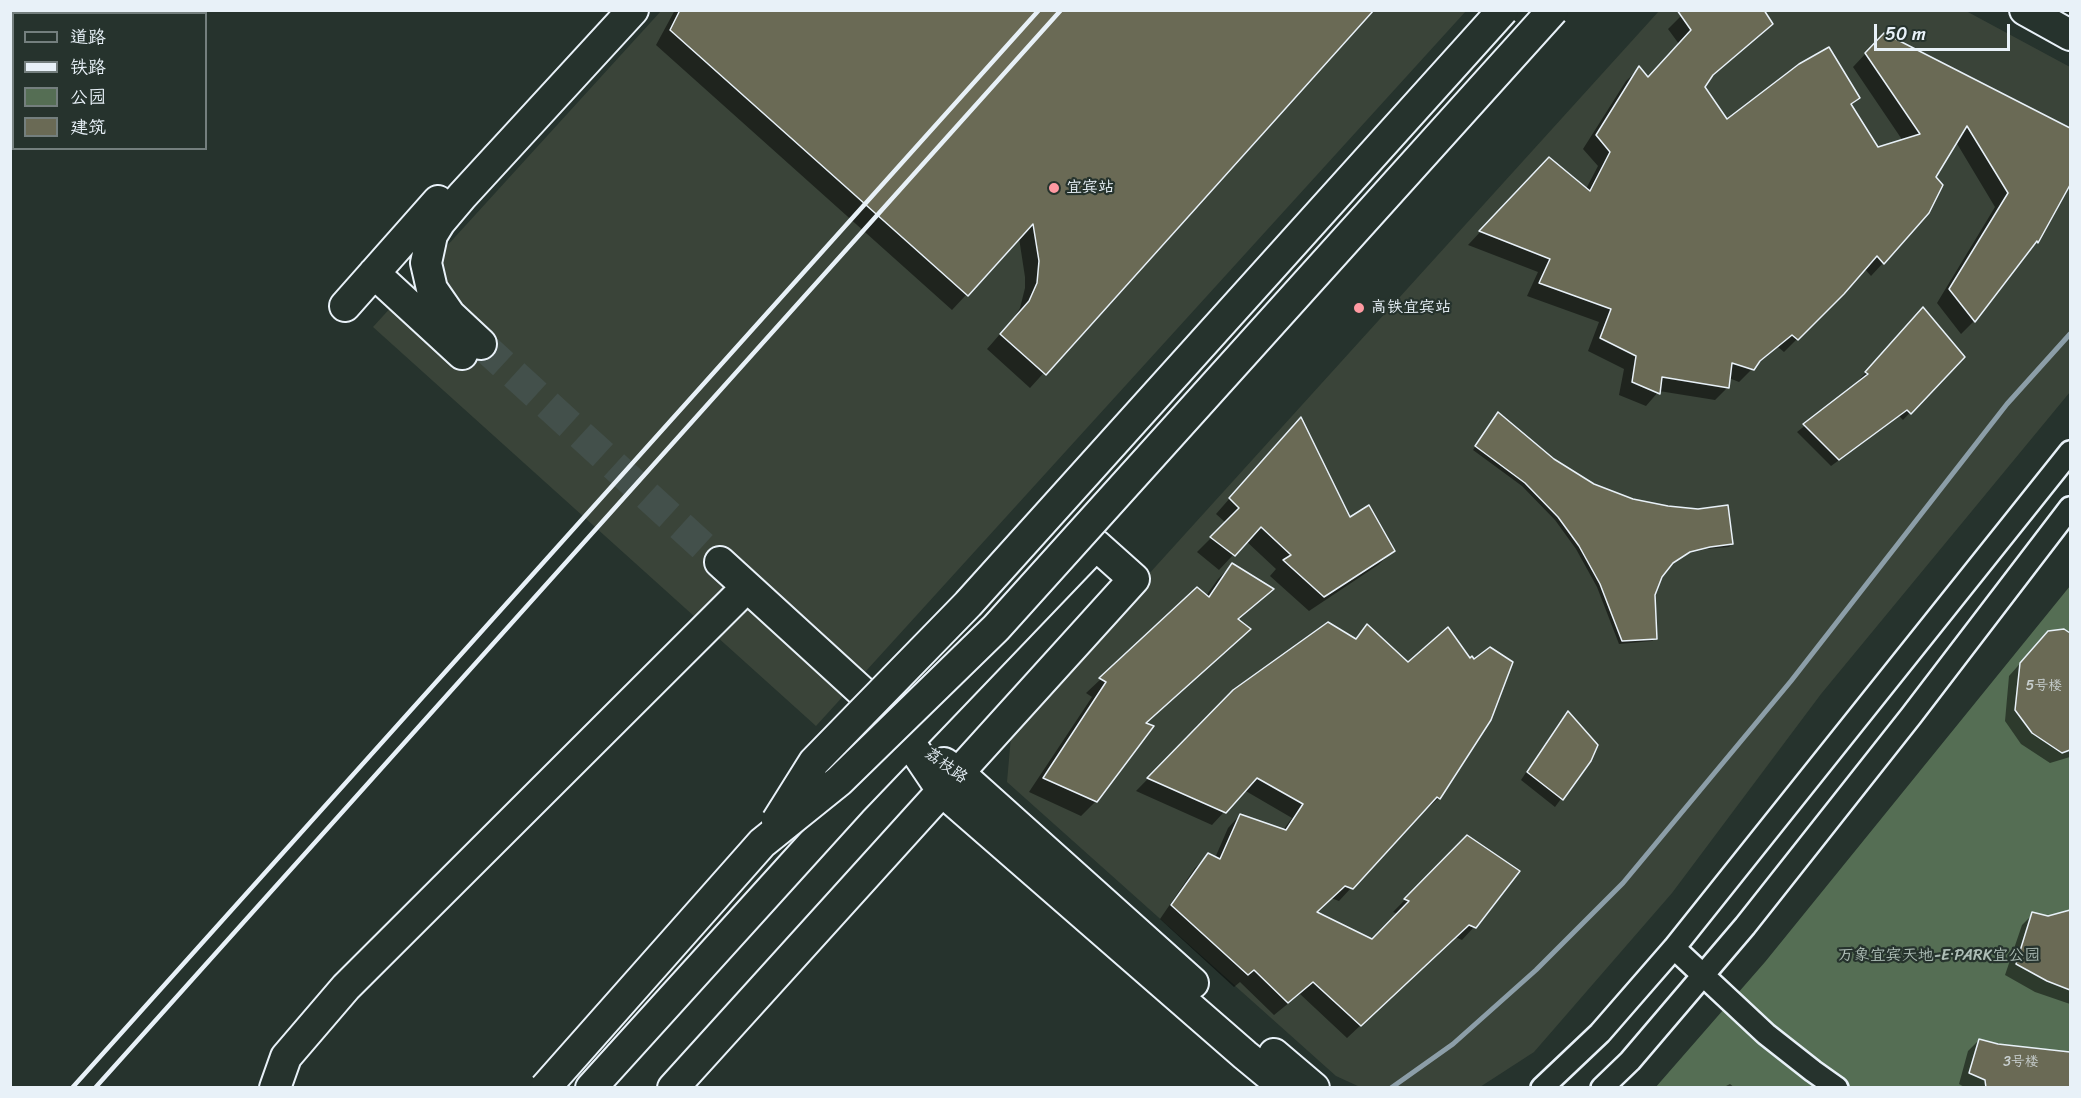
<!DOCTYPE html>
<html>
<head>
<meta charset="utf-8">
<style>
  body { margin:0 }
  #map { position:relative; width:2081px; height:1098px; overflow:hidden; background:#26332d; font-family:Sriracha,"LXGW WenKai TC",sans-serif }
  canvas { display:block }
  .frame { position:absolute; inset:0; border:12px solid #e8f1f8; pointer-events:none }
  .legend { position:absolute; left:12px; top:12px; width:195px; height:138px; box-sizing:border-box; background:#26332d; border:2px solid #747f7e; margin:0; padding:8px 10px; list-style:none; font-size:18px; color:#e8f1f8 }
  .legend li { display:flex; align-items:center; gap:12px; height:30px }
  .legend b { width:30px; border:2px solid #747f7e }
  .scale { position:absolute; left:1874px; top:24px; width:136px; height:27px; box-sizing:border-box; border:3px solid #e8f1f8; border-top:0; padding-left:8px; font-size:18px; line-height:21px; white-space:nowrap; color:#e8f1f8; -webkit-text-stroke:4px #26332d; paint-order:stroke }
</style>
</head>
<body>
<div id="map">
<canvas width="2081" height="1098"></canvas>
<div class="frame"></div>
<ul class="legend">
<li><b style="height:8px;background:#26332d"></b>道路</li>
<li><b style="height:8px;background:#e8f1f8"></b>铁路</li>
<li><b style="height:16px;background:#556e54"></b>公园</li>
<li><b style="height:16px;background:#6a6a55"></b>建筑</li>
</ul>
<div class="scale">50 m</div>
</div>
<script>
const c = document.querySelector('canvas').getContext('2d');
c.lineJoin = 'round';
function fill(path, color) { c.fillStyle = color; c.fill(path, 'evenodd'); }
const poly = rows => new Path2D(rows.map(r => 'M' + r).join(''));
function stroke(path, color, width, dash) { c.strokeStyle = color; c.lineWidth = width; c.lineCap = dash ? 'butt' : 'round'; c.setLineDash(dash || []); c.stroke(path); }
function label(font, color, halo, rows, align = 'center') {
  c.font = font + ' Sriracha,"LXGW WenKai TC",sans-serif'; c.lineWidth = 4.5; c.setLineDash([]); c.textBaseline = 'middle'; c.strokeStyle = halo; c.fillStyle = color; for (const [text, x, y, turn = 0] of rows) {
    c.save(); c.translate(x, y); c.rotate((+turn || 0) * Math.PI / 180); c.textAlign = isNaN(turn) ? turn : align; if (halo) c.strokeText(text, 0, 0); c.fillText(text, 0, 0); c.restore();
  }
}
fill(poly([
  [661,11,1466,11,816,726,373,327],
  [1659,11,1966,11,2070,67,2070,392,1821,694,1672,893,1534,1052,1480,1087,1360,1087,1336,1076,1007,782,1012,725]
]), '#3a4439');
fill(poly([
  [2070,586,2070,1087,1655,1088,1765,962]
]), '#556e54');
fill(poly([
  [675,10,1372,10,1030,388,987,349,1014,318,1020,308,1025,288,1025,277,1019,238,952,310,656,45],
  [1681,16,1771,24,1709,78,1703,87,1726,121,1859,98,1850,106,1877,149,1903,141,1853,67,1884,34,2070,130,2070,182,2037,242,2023,255,1974,321,1961,334,1937,303,1995,207,1956,142,1934,177,1928,212,1883,263,1871,276,1864,268,1843,293,1784,352,1778,347,1754,367,1739,382,1729,378,1728,387,1715,400,1659,391,1646,406,1619,395,1624,369,1588,351,1599,322,1527,296,1538,272,1468,245,1536,172,1586,189,1598,166,1583,149,1626,81,1639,69,1647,79,1679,44,1668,29],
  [1916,316,1963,357,1903,420,1899,416,1831,466,1797,432,1861,381,1859,380],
  [1495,417,1553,460,1594,485,1732,544,1729,547,1706,549,1686,554,1669,565,1660,576,1653,594,1655,638,1652,641,1619,644,1597,587,1576,549,1555,520,1522,486,1473,450],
  [1286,434,1350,520,1393,551,1378,565,1309,611,1270,576,1276,569,1246,541,1219,570,1197,552,1226,523,1216,514],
  [1232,565,1272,589,1237,620,1145,724,1096,801,1081,816,1029,792,1092,697,1086,693,1197,589,1206,596,1218,579],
  [1367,626,1439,798,1426,810,1424,809,1339,901,1331,898,1315,913,1372,941,1398,914,1393,912,1467,837,1474,927,1462,940,1455,937,1347,1038,1300,994,1274,1015,1240,982,1234,987,1160,919,1195,868,1208,855,1215,858,1228,828,1240,815,1283,830,1292,818,1244,790,1212,825,1136,791,1234,691,1354,640],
  [2064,631,2070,635,2070,757,2050,763,2021,744,2005,721,2009,676,2048,632],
  [1568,713,1581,772,1555,807,1521,780,1561,720],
  [2070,912,2070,1004,2035,992,2005,975,2022,925,2033,914,2048,918],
  [1979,1040,1998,1045,2070,1053,2070,1088,1966,1088,1959,1084,1968,1051],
  [1730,1084,1735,1088,1722,1088]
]), '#0007');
stroke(poly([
  [1391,1088,1453,1044,1536,970,1623,883,1791,681,2007,404,2070,334]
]), '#8c9ea8', 5);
const building = poly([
  [680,10,1374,10,1046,375,1000,334,1029,301,1037,283,1039,261,1033,224,968,296,670,30,680,10],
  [1677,10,1764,10,1773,24,1713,75,1705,87,1727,119,1799,64,1829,47,1860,98,1851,104,1878,147,1920,134,1865,53,1884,33,2070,128,2070,185,2038,243,2037,241,1975,322,1949,289,2008,193,1967,126,1936,177,1943,185,1929,213,1884,264,1877,256,1844,294,1798,340,1792,335,1760,361,1754,370,1732,363,1729,388,1662,377,1660,394,1632,382,1636,356,1600,338,1611,309,1539,283,1550,259,1479,231,1549,157,1590,191,1610,152,1596,135,1639,66,1648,77,1691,30,1677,10],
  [1923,307,1965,357,1911,414,1907,410,1839,460,1803,424,1868,374,1865,372,1923,307],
  [1498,412,1554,459,1594,484,1633,499,1668,506,1698,509,1728,505,1733,544,1710,547,1690,552,1673,563,1662,577,1655,595,1657,639,1622,641,1600,584,1579,546,1558,517,1525,483,1475,446,1498,412],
  [1301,417,1350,517,1369,505,1395,551,1324,597,1283,560,1291,555,1261,527,1235,556,1210,537,1239,508,1229,498,1301,417],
  [1232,563,1274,589,1238,619,1251,629,1146,723,1154,726,1097,802,1043,778,1106,682,1099,678,1197,587,1209,597,1232,563],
  [1328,622,1356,639,1367,624,1408,662,1448,627,1470,658,1472,656,1474,659,1490,647,1513,662,1491,720,1440,799,1437,797,1353,889,1345,886,1317,912,1372,939,1409,901,1404,899,1467,835,1520,871,1476,928,1469,925,1361,1026,1313,982,1288,1003,1254,970,1248,975,1171,905,1208,853,1220,859,1240,814,1286,830,1303,804,1257,778,1226,813,1147,778,1233,690,1328,622],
  [2064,629,2070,633,2070,750,2062,753,2032,733,2015,710,2020,663,2048,631,2064,629],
  [1568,711,1598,745,1591,761,1563,800,1527,772,1568,711],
  [2070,910,2070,990,2047,981,2016,964,2032,912,2048,916,2070,910],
  [1979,1039,1998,1044,2070,1052,2070,1088,1986,1088,1985,1080,1969,1073,1979,1039]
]);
fill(building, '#6a6a55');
stroke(building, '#e8f1f8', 1.5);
stroke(poly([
  [481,344,720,562]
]), '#43504b', 30, [30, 15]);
const street = poly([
  [1674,948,1766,1034,1813,1071,1837,1088],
  [1542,1088,1600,1033,1674,948,2070,452],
  [1602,1088,1630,1061,1745,926,1911,716,2070,508]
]);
const secondary = poly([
  [2025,10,2070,35],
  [374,273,462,354],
  [345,306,438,201],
  [481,344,450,315,432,289,426,263,432,235,440,222,462,196,633,10],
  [720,562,894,721,908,740,943,792,1245,1055,1285,1088],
  [944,763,959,773,1193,983],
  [1274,1054,1314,1088],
  [275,1088,286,1057,346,987,747,587],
  [591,1088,851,801,1096,545,1134,579,673,1088]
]);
stroke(street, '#e8f1f8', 26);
stroke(secondary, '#e8f1f8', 34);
stroke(street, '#26332d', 21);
stroke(secondary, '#26332d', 30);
stroke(poly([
  [72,1088,1039,10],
  [95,1088,1061,10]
]), '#e8f1f8', 4.5);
const secondaryBridge = poly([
  [777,821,814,762,968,604,1503,10],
  [545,1088,762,843,839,781,996,628,1553,10]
]);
stroke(secondaryBridge, '#e8f1f8', 34, []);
stroke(secondaryBridge, '#26332d', 30);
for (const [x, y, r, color] of [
  [1054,188,6,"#ff9aa2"],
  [1359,308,6,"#ff9aa2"]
]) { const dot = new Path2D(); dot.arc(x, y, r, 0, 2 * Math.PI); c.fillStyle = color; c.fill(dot); stroke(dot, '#26332d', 2); }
label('14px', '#c8cfcf', null, [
  ["5号楼",2044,686],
  ["3号楼",2021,1062]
]);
label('16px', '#e8f1f8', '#26332d', [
  ["宜宾站",1066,188],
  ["高铁宜宾站",1371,308]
], 'left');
label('16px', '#e8f1f8', '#26332d', [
  ["荔枝路",946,766,36]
]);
label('16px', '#adbdb6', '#26332d', [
  ["万象宜宾天地-E·PARK宜公园",1939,956]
]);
</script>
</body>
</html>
